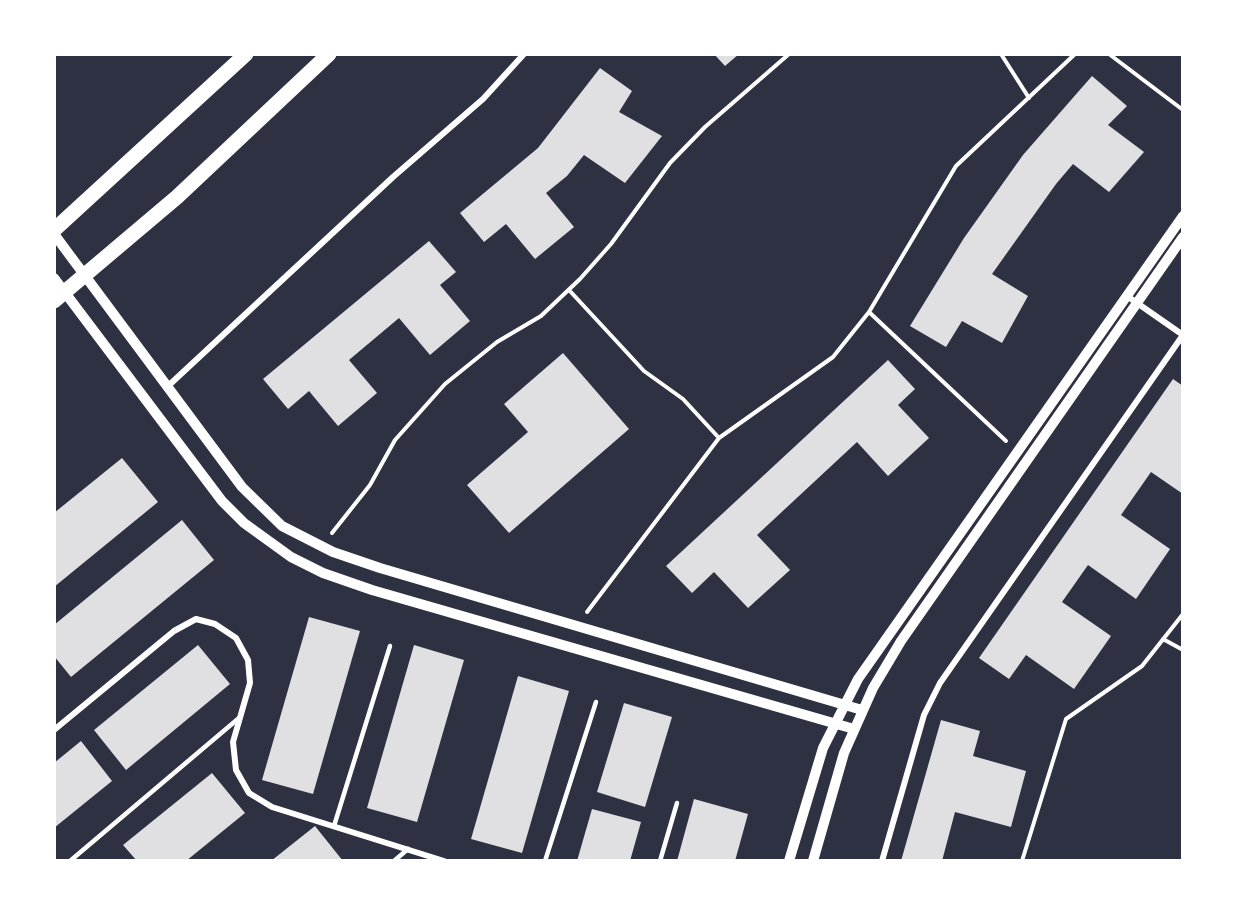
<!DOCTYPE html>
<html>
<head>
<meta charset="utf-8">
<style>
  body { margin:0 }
  #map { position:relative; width:1237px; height:915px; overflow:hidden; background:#2d3142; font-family:"Roboto Condensed",sans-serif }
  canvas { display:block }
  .frame { position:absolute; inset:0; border:56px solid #fff; pointer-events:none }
</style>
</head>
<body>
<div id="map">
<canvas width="1237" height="915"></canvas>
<div class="frame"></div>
</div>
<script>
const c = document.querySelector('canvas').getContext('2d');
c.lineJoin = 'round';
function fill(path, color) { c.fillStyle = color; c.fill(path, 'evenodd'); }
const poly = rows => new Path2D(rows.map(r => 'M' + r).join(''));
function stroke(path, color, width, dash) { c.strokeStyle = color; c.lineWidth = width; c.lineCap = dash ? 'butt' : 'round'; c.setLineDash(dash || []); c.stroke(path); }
fill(poly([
  [714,54,739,54,725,66],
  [600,68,632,91,619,112,662,136,625,183,584,155,567,176,546,193,574,227,535,259,506,224,484,242,460,213,538,148],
  [1092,76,1127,106,1108,125,1144,152,1109,192,1073,164,1056,184,992,274,1028,296,1002,343,962,321,946,347,910,326,964,238,1023,155],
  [429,241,456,272,440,285,470,321,430,355,399,318,349,360,377,393,338,426,309,391,288,409,263,379],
  [563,353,629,429,509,533,467,485,528,432,504,404],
  [888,360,915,389,898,405,929,438,888,476,857,442,757,535,790,570,748,608,714,572,692,593,666,566],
  [1173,379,1183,386,1183,494,1151,472,1121,515,1170,549,1136,599,1088,565,1062,602,1111,636,1074,689,1026,655,1009,679,979,658],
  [122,458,158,502,54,587,54,513],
  [182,520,214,560,71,677,54,656,54,625],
  [309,617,360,631,313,794,262,780],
  [198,645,230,684,126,770,94,730],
  [414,645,464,660,417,822,367,808],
  [518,676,569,691,522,853,471,839],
  [624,703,672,717,645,807,597,792],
  [941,720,980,731,973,756,1026,771,1011,827,955,812,942,861,901,861],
  [81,741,112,781,54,828,54,763],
  [212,773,245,813,186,861,137,861,123,845],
  [694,799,748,814,735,861,677,861],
  [592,809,641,822,630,861,577,861],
  [315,826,343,861,271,861]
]), '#e0e0e3');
stroke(poly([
  [1001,54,1029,98],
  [1109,54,1183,110],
  [569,290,644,371,683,399,719,438,833,357,869,312,956,166,1075,54],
  [869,312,1006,441],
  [332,533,370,485,395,440,445,384,497,342,541,316,580,279,611,244,670,163,705,127,789,54],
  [587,612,719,438],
  [1163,639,1183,650],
  [1022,861,1066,719,1142,666,1183,614]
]), '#fff', 4);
stroke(poly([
  [334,826,390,646],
  [70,861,239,718],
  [394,861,408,849],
  [545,861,596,702],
  [660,861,677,803]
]), '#fff', 4.5);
stroke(poly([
  [167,387,393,177,483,99,524,54],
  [54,730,174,631,196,619,215,624,236,638,248,660,250,683,233,742,236,770,249,793,272,807,444,861],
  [882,861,924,715,940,683,1183,335,1127,296]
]), '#fff', 6);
stroke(poly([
  [54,234,242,487,282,526,333,552,380,568,862,710],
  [54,278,222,501,244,523,291,557,323,573,372,590,854,729],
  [789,861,823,748,858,679,1183,216],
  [813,861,844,753,873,688,901,641,1183,237]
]), '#fff', 10);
stroke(poly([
  [54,230,246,54],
  [54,301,177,197,329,54]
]), '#fff', 15);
</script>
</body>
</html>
